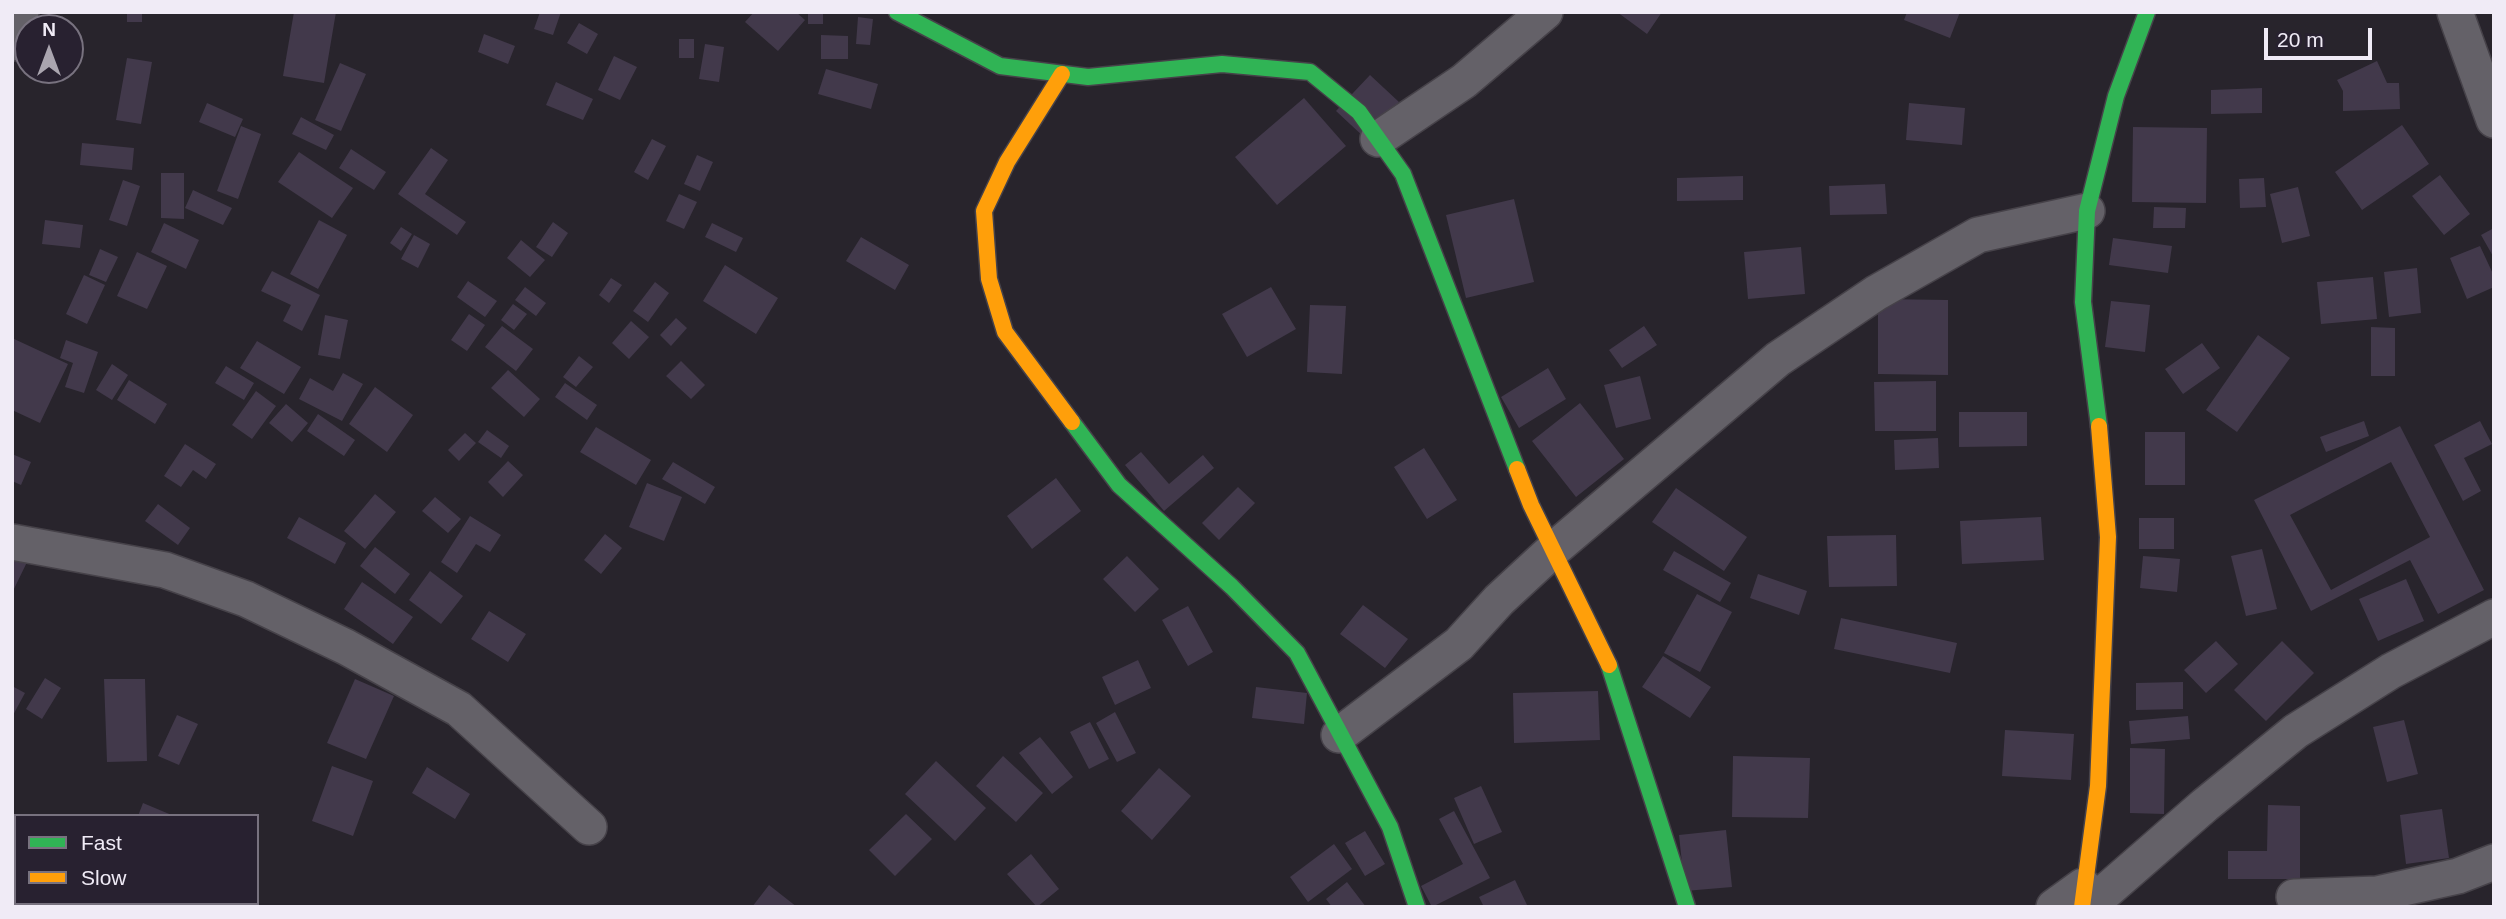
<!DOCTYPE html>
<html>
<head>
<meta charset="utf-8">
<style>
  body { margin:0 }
  #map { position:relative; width:2506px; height:919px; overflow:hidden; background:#28242c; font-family:Helvetica,sans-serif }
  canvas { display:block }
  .frame { position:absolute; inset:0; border:14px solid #f0ebf6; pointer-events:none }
  .legend { position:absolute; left:14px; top:814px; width:245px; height:91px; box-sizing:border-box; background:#282130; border:2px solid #78727f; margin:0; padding:9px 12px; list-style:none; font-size:21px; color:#f0ebf6 }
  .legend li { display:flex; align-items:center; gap:14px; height:35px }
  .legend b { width:35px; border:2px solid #78727f }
  .north { position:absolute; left:14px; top:14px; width:70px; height:70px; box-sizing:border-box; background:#282130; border:2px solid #78727f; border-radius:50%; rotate:0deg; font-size:19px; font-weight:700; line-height:28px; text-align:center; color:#f0ebf6 }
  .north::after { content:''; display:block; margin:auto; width:24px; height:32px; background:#aaa5af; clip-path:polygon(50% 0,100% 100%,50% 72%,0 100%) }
  .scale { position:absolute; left:2264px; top:28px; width:108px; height:32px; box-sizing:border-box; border:4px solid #f0ebf6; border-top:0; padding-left:9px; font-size:21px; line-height:24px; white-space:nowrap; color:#f0ebf6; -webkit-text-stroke:5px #282130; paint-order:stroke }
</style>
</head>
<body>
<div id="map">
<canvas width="2506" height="919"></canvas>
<div class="frame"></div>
<ul class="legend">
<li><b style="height:9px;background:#30b455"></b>Fast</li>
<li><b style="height:9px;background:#ff9f0a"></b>Slow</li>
</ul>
<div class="north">N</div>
<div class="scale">20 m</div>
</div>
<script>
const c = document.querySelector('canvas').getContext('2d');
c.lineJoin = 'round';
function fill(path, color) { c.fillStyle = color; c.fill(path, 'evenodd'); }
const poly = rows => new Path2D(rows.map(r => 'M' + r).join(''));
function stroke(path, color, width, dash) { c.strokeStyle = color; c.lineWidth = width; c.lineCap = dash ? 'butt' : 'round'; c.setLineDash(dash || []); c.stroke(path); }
fill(poly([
  [127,12,142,12,142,22,127,22],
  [294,12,336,12,324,83,283,76],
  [540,12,561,12,553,35,534,29],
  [754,12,796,12,805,20,778,51,745,22],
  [808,12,823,12,823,24,808,24],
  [1617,12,1662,12,1647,34],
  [1907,12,1960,12,1950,38,1904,20],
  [858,17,873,19,870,45,856,44],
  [579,23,598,34,587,54,567,43],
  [484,34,515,46,508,64,478,52],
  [821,35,848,36,848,59,821,59],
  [679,39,694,39,694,58,679,58],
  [705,44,724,47,719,82,699,79],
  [614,56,637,67,620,100,598,90],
  [127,58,152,62,141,124,116,120],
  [2377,61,2387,83,2399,83,2400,109,2343,111,2343,91,2337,80],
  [340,63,366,74,341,131,315,120],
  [826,69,878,84,871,109,818,94],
  [1370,75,1399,102,1365,138,1336,111],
  [556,82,593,99,583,120,546,105],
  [2262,88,2262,113,2211,114,2211,90],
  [1304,98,1346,146,1277,205,1235,157],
  [207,103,243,119,235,137,199,122],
  [1909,103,1965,108,1962,145,1906,140],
  [301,117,334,135,326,150,292,134],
  [2402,125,2429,164,2362,210,2335,172],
  [241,126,261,134,238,199,217,191],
  [2133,127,2207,128,2206,203,2132,202],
  [652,139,666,146,648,180,634,172],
  [82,143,134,148,132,170,80,165],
  [431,148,448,160,425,194,466,222,457,235,398,194],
  [351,149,386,172,374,190,339,168],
  [299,152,353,188,332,218,278,182],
  [697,155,713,162,700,191,684,184],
  [161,173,184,173,184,219,161,218],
  [2440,175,2470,214,2444,235,2412,196],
  [1743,176,1743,200,1677,201,1677,178],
  [2264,178,2266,207,2240,208,2239,179],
  [123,180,140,186,127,226,109,220],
  [1885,184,1887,214,1830,215,1829,186],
  [2298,187,2310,236,2282,243,2270,194],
  [193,190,232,208,223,225,185,208],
  [679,194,697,202,684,229,666,221],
  [1514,199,1534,282,1466,298,1446,215],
  [2154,207,2186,208,2185,228,2153,228],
  [45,220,83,225,80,248,42,244],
  [319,220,347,235,318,289,290,274],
  [553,222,568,233,552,257,536,247],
  [164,223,199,240,186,269,151,252],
  [712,223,743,238,736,252,705,237],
  [401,227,412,234,401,251,390,243],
  [2494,228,2494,258,2481,235],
  [414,235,430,244,418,268,401,259],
  [861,237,909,265,895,290,846,261],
  [2113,238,2172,246,2168,273,2109,265],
  [521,240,545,260,530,277,507,258],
  [2480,246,2494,276,2494,287,2467,299,2450,258],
  [1801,247,1805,294,1748,299,1744,252],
  [100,249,118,257,106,282,89,275],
  [137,252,167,266,147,309,117,296],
  [725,265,778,298,756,334,703,301],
  [2417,268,2421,313,2389,317,2384,272],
  [272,271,320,295,302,331,283,321,291,305,261,291],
  [84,275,105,285,87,324,66,314],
  [2373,277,2377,319,2321,324,2317,282],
  [611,278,622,285,609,303,599,295],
  [468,281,497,301,485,317,457,297],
  [655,282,669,293,648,322,633,311],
  [525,287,546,303,536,316,515,300],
  [1271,287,1296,329,1247,357,1222,314],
  [1878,299,1948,300,1948,375,1878,374],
  [2111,301,2150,305,2145,352,2105,347],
  [513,304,527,314,514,330,501,320],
  [1310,305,1346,306,1342,374,1307,372],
  [469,314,485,325,467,351,451,340],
  [325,315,348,320,340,359,318,355],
  [676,318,687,328,671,346,660,335],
  [631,321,649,337,629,359,612,343],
  [502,326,533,349,516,371,485,347],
  [1644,326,1657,345,1622,368,1609,350],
  [2371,327,2395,328,2395,376,2371,376],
  [2258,335,2290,358,2237,432,2206,410],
  [12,338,68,364,40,423,12,410],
  [66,340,98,352,84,393,65,387,73,363,60,358],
  [257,341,301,367,284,394,240,368],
  [2202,343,2220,368,2183,394,2165,369],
  [579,356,593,367,576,387,563,377],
  [681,361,705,385,691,399,666,376],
  [112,364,128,375,112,400,96,390],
  [226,366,254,383,244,400,215,383],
  [1548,368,1566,399,1519,428,1501,397],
  [508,370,540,399,524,417,491,388],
  [343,373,363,384,342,421,299,399,310,378,333,391],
  [1640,376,1651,419,1616,428,1604,385],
  [129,380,167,404,155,424,117,400],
  [1936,381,1936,431,1875,431,1874,382],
  [565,383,597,405,587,420,555,397],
  [375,387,413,415,387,452,349,424],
  [256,391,276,406,252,439,232,425],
  [1580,403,1624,459,1576,497,1532,441],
  [286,404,308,423,292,442,269,423],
  [1959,412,2027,412,2027,446,1959,447],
  [318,414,355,440,344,456,307,431],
  [2364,421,2369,436,2326,452,2320,437],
  [2480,421,2492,444,2464,458,2481,491,2463,501,2434,445],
  [2400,426,2484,590,2438,614,2410,560,2311,611,2254,500],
  [2391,462,2430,537,2331,590,2290,515],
  [596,427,651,460,636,485,580,452],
  [487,430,509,446,501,458,478,442],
  [2145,432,2185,432,2185,485,2145,485],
  [465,433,476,443,459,461,448,450],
  [1938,438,1939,468,1895,470,1894,440],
  [185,444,216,464,206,479,193,470,181,487,164,476],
  [1424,448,1457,500,1427,519,1394,467],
  [1141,452,1169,484,1203,455,1214,468,1164,511,1125,465],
  [12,454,31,462,21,485,12,481],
  [508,461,523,475,503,497,488,482],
  [673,462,715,487,705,504,662,479],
  [1056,478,1081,511,1032,549,1007,516],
  [647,483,682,497,664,541,629,527],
  [1238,487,1255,503,1219,540,1202,523],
  [1676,488,1747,537,1724,571,1652,522],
  [375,494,396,512,365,549,344,531],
  [435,497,461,519,448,533,422,511],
  [158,504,190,528,178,545,145,521],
  [470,516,501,535,490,552,476,544,457,573,441,562],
  [299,517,346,543,335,564,287,538],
  [2041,517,2044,560,1962,564,1960,521],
  [2139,518,2174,518,2174,549,2139,549],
  [605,534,622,548,601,574,584,560],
  [1896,535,1897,586,1829,587,1827,536],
  [375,547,410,574,395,594,360,566],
  [2262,549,2277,609,2246,616,2231,556],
  [12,550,29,558,12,593],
  [1674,551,1731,583,1720,602,1663,570],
  [1127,556,1159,589,1135,612,1103,579],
  [2143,556,2180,559,2177,592,2140,588],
  [430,571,463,596,441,624,409,600],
  [1758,574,1807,591,1799,615,1750,598],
  [2406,579,2424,621,2378,641,2359,599],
  [362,582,413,617,393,644,344,609],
  [1697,594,1732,612,1700,672,1664,653],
  [1363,605,1408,639,1385,668,1340,634],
  [1188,606,1213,652,1188,666,1162,620],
  [489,611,526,634,508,662,471,639],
  [1841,618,1957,643,1950,673,1834,649],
  [2216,641,2238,664,2206,693,2184,670],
  [2282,641,2314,673,2266,721,2234,690],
  [1663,656,1711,687,1690,718,1642,687],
  [1138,660,1151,688,1115,705,1102,677],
  [45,678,61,688,42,719,26,709],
  [104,679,145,679,147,761,107,762],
  [355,679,394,696,366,759,327,743],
  [2183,682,2183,709,2136,710,2136,683],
  [12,686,25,693,12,717],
  [1256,687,1307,693,1304,724,1252,718],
  [1598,691,1600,740,1514,743,1513,693],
  [1115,712,1136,753,1117,762,1096,723],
  [177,715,198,724,179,765,158,756],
  [2188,716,2190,739,2131,744,2129,721],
  [2404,720,2418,774,2387,782,2373,727],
  [1090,722,1109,759,1089,769,1070,732],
  [2005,730,2074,734,2071,780,2002,776],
  [1040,737,1073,777,1052,794,1019,753],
  [2130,748,2165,749,2164,814,2130,813],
  [1003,756,1043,793,1016,822,976,786],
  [1733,756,1810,758,1808,818,1732,817],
  [936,761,986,808,955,841,905,794],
  [332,766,373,781,353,836,312,821],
  [427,767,470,794,455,819,412,793],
  [1159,768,1191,796,1152,840,1121,811],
  [1481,786,1502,832,1474,844,1454,798],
  [143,803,174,816,138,816],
  [2268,805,2300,806,2300,879,2228,879,2228,851,2267,851],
  [2442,809,2449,858,2406,864,2400,815],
  [1454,811,1490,878,1432,907,1421,886,1463,864,1439,819],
  [906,814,932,839,895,876,869,850],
  [1726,830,1732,887,1685,891,1679,835],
  [1365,831,1385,864,1365,876,1345,843],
  [1334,844,1352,869,1308,902,1290,877],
  [1031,854,1059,889,1037,907,1007,874],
  [1515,880,1528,907,1484,907,1479,897],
  [1347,882,1366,907,1332,907,1326,899],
  [769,885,797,907,752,907],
  [77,903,140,903,139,907,77,907]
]), '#42394b');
const street = poly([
  [2455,12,2494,120],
  [12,43,21,12],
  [1378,139,1464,81,1545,12],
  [12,542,165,570,246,599,346,647,459,709,589,827],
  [1339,735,1459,644,1499,600,1553,550,1778,359,1876,293,1978,235,2087,211],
  [2294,897,2377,894,2458,876,2494,862],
  [2054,907,2083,886],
  [2088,907,2205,805,2296,731,2391,671,2494,617]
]);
const fast = poly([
  [897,12,1000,66,1088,77,1222,64,1310,72,1359,112,1403,174,1517,469],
  [1072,422,1119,485,1232,587,1297,653,1390,827,1417,907],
  [2099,426,2083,302,2087,211,2116,96,2147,12],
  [1609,665,1687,907]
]);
const slow = poly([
  [1062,74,1007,162,984,211,989,279,1005,332,1072,422],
  [1517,469,1531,505,1609,665],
  [2082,907,2098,786,2108,537,2099,426]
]);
stroke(street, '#464249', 38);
stroke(fast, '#464249', 19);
stroke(slow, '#464249', 19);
stroke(street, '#646168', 35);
stroke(fast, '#30b455', 16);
stroke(slow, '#ff9f0a', 16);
</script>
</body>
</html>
